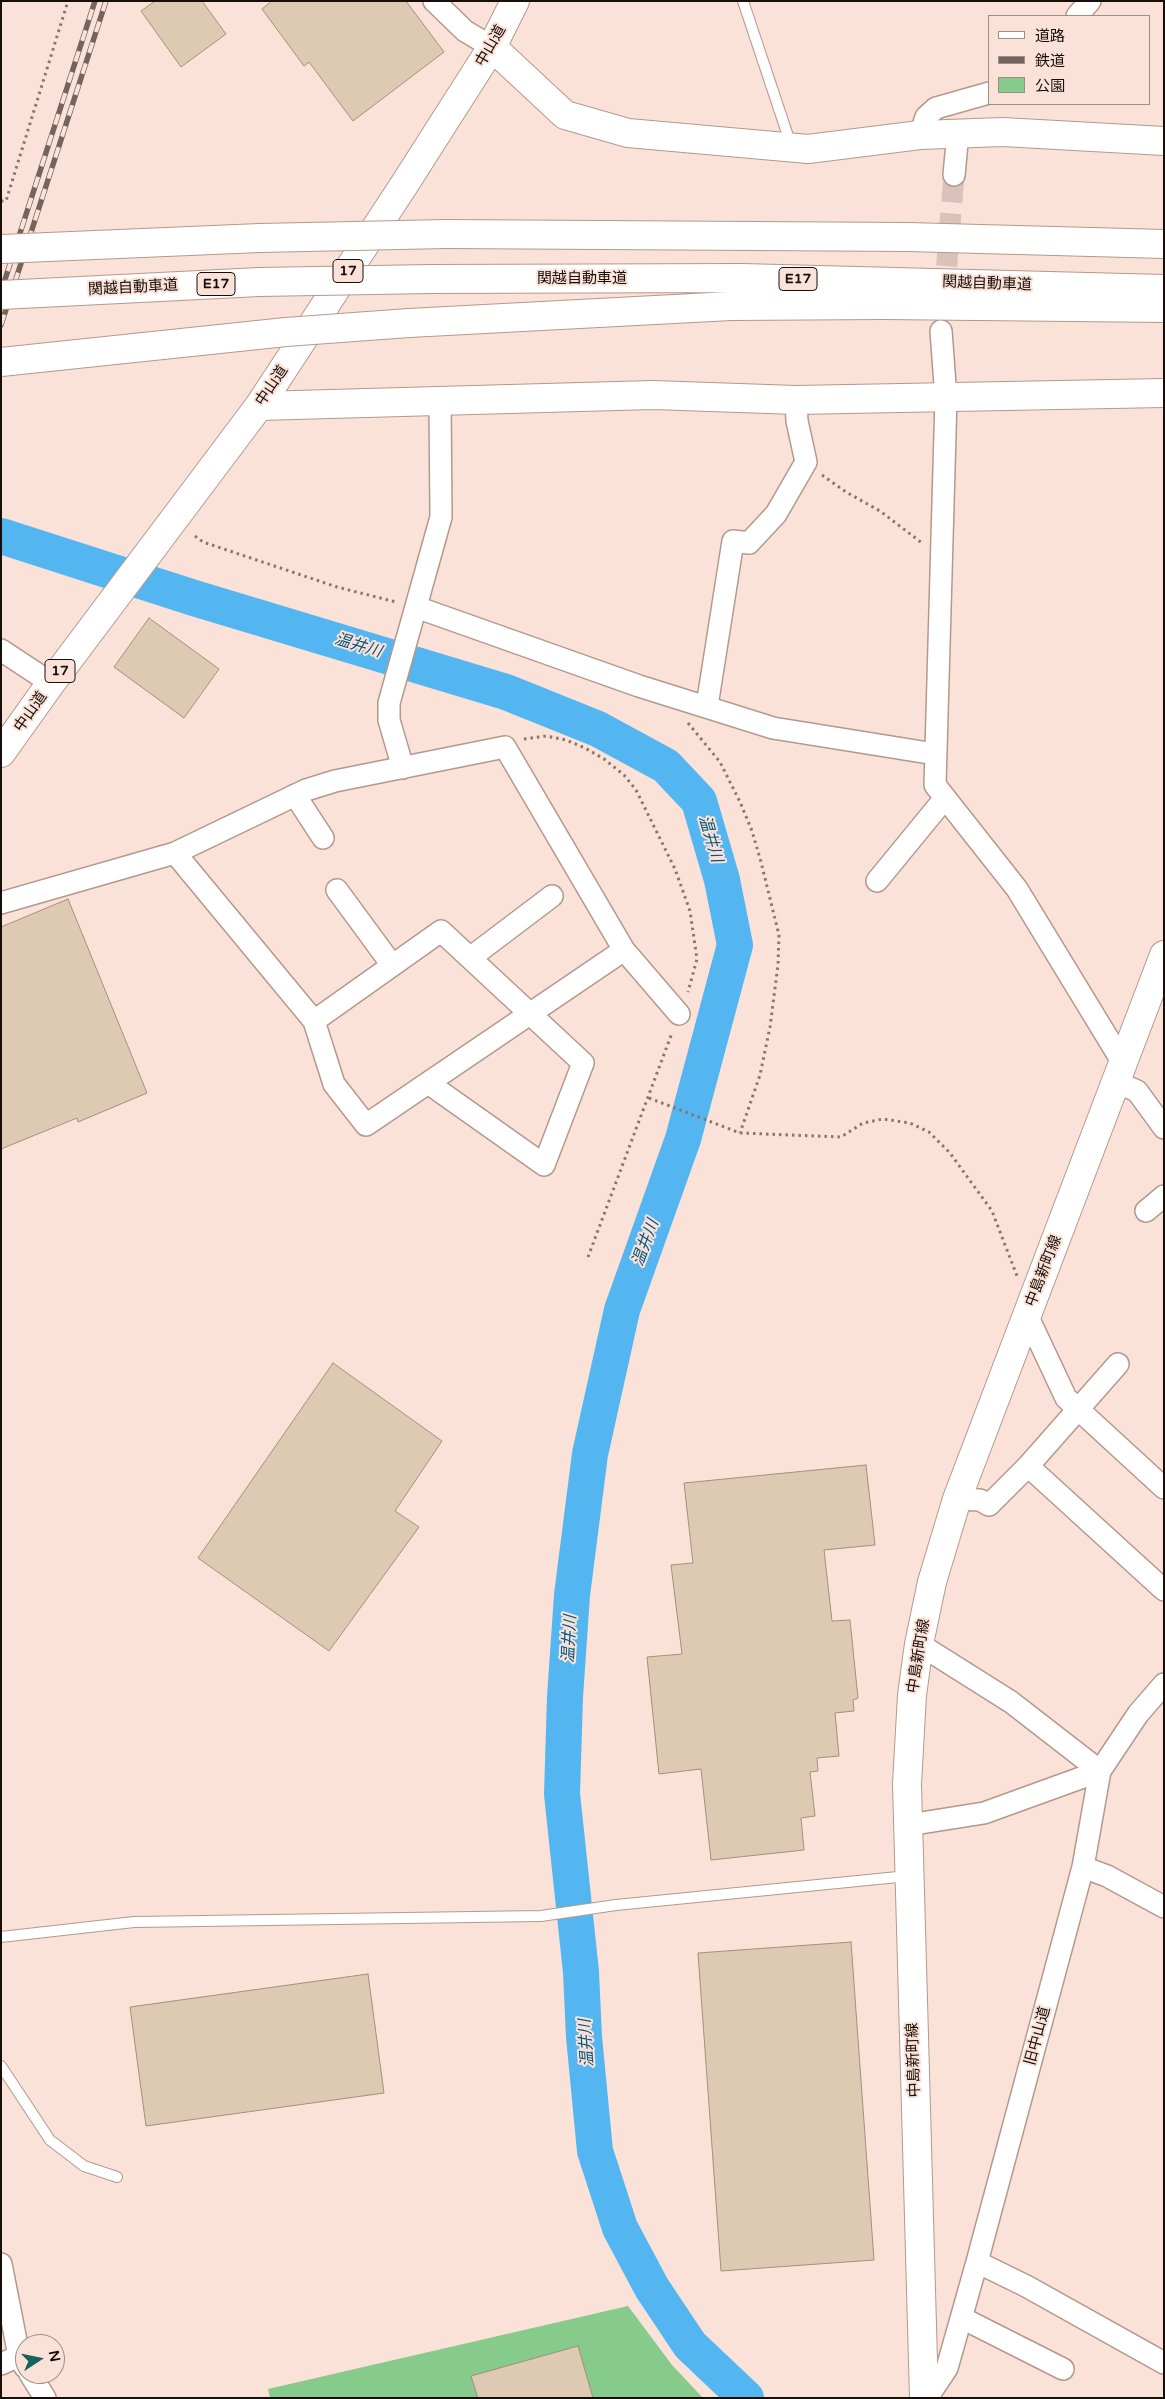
<!DOCTYPE html>
<html>
<head>
<meta charset="utf-8">
<style>
  body { margin:0 }
  #map { position:relative; width:1165px; height:2399px; overflow:hidden; background:#fbe2d8; font-family:"Varela Round","Noto Sans JP",sans-serif }
  canvas { display:block }
  .frame { position:absolute; inset:0; border:2px solid #170d09; pointer-events:none }
  .legend { position:absolute; left:988px; top:15px; width:162px; height:90px; box-sizing:border-box; background:#fbe2d8; border:1px solid #a08d85; margin:0; padding:6px 9px; list-style:none; font-size:15px; color:#170d09 }
  .legend li { display:flex; align-items:center; gap:10px; height:25px }
  .legend b { width:25px; border:1px solid #a08d85 }
  .north { position:absolute; left:15px; top:2334px; width:50px; height:50px; box-sizing:border-box; background:#fbe2d8; border:1px solid #a08d85; border-radius:50%; rotate:79deg; font-size:14px; font-weight:700; line-height:20px; text-align:center; color:#170d09 }
  .north::after { content:''; display:block; margin:auto; width:18px; height:22px; background:#17635b; clip-path:polygon(50% 0,100% 100%,50% 72%,0 100%) }
</style>
</head>
<body>
<div id="map">
<canvas width="1165" height="2399"></canvas>
<div class="frame"></div>
<ul class="legend">
<li><b style="height:6px;background:#fff"></b>道路</li>
<li><b style="height:6px;background:#74645d"></b>鉄道</li>
<li><b style="height:14px;background:#86ca8c"></b>公園</li>
</ul>
<div class="north">N</div>
</div>
<script>
const c = document.querySelector('canvas').getContext('2d');
c.lineJoin = 'round';
function fill(path, color) { c.fillStyle = color; c.fill(path, 'evenodd'); }
const poly = rows => new Path2D(rows.map(r => 'M' + r).join(''));
function stroke(path, color, width, dash) { c.strokeStyle = color; c.lineWidth = width; c.lineCap = dash ? 'butt' : 'round'; c.setLineDash(dash || []); c.stroke(path); }
function label(font, color, halo, rows, align = 'center') {
  c.font = font + ' "Varela Round","Noto Sans JP",sans-serif'; c.lineWidth = 4; c.setLineDash([]); c.textBaseline = 'middle'; c.strokeStyle = halo; c.fillStyle = color; for (const [text, x, y, turn = 0] of rows) {
    c.save(); c.translate(x, y); c.rotate((+turn || 0) * Math.PI / 180); c.textAlign = isNaN(turn) ? turn : align; if (halo) c.strokeText(text, 0, 0); c.fillText(text, 0, 0); c.restore();
  }
}
fill(poly([
  [628,2306,672,2365,703,2398,270,2398,268,2389]
]), '#86ca8c');
stroke(poly([
  [1,536,194,598,506,692,598,729,666,766,699,801,722,880,735,945,683,1139,622,1310,590,1454,572,1595,565,1697,562,1794,581,1972,584,2037,595,2151,620,2228,652,2288,690,2345,746,2398]
]), '#54b6f1', 36);
const building = poly([
  [155,1,202,1,226,34,181,67,141,11,155,1],
  [272,1,406,1,444,52,353,121,309,62,304,66,262,9,272,1],
  [149,618,219,669,184,718,114,667,149,618],
  [68,899,147,1093,78,1122,77,1118,1,1149,1,927,68,899],
  [333,1363,442,1441,395,1511,419,1527,329,1651,198,1558,333,1363],
  [866,1465,875,1545,824,1550,832,1621,850,1620,858,1698,853,1700,854,1711,835,1713,839,1756,817,1758,818,1771,810,1772,815,1816,801,1818,804,1850,711,1860,701,1769,659,1774,647,1657,682,1654,671,1565,693,1563,684,1483,866,1465],
  [851,1942,874,2260,721,2271,698,1953,851,1942],
  [368,1974,384,2093,146,2126,130,2007,368,1974],
  [578,2346,593,2398,478,2398,471,2376,578,2346]
]);
fill(building, '#decab3');
stroke(building, '#a38f7a', 1);
stroke(poly([
  [944,298,954,175]
]), '#d9c2b9', 21, [21, 11]);
const lane = poly([
  [743,1,791,145],
  [1,1937,134,1922,541,1916,616,1905,908,1876],
  [1,2066,50,2140,84,2166,117,2177]
]);
const street = poly([
  [434,1,465,31,492,47],
  [1077,16,1090,1],
  [920,135,926,117,936,108,989,93],
  [954,175,958,133],
  [941,331,946,398,935,785,1017,889,1123,1063],
  [416,607,639,686,773,728,935,754],
  [1,650,51,683],
  [707,706,733,541,749,543,776,514,806,462,797,421,796,400],
  [403,768,389,720,389,703,441,517,440,402],
  [295,795,323,838],
  [175,853,314,1021,334,1084,366,1125,624,950],
  [877,881,945,798],
  [337,890,392,965],
  [1,903,175,853,306,790,335,781,505,747,624,950,679,1014],
  [470,958,552,896],
  [314,1021,441,931,583,1063,544,1165,428,1083],
  [1116,1082,1137,1091,1164,1128],
  [1146,1211,1164,1196],
  [1027,1315,1066,1398,1164,1488],
  [1028,1466,1164,1590],
  [957,1499,980,1500,989,1505,1028,1466,1118,1364],
  [908,1825,984,1813,1100,1771,1011,1702,919,1644],
  [1083,1867,1107,1876,1164,1907],
  [977,2262,1026,2286,1164,2363],
  [1,2264,19,2356,25,2367],
  [962,2318,1063,2369],
  [1,2364,19,2356],
  [30,2374,45,2398],
  [927,2398,947,2368,977,2262,1083,1867,1100,1771,1138,1714,1164,1684]
]);
const secondary = poly([
  [492,47,565,115,628,133,808,149,920,135,1003,132,1164,141],
  [259,406,653,395,796,400,1164,393],
  [924,2398,907,1784,912,1695,919,1644,932,1582,957,1499,1164,955]
]);
const highway = poly([
  [446,234,908,237,1164,244],
  [431,279,742,278,1164,289],
  [409,323,731,306,884,305,1164,308],
  [1,753,51,683,259,406,404,185,492,47,515,1]
]);
stroke(lane, '#b5988c', 12);
stroke(street, '#b5988c', 24);
stroke(secondary, '#b5988c', 30);
stroke(highway, '#b5988c', 30);
stroke(poly([
  [1,201,6,201,68,1],
  [822,475,846,492,880,511,922,543],
  [195,536,203,542,337,587,396,602],
  [688,723,720,762,740,802,752,831,761,862,779,935,778,965,770,1027,760,1075,740,1133],
  [524,739,546,736,566,740,585,748,604,759,624,775,636,790,675,869,690,911,697,959,688,992],
  [649,1098,740,1133,841,1137,863,1123,883,1119,910,1123,929,1132,950,1153,992,1211,1017,1276],
  [588,1257,672,1033]
]), '#87756e', 3, [2.5, 4]);
stroke(lane, '#fff', 10);
stroke(street, '#fff', 21);
stroke(secondary, '#fff', 28);
stroke(highway, '#fff', 28);
const rail = poly([
  [1,292,95,1],
  [1,325,106,1]
]);
stroke(rail, '#74645d', 5.5);
stroke(rail, '#fbe2d8', 4, [11]);
const highwayBridge = poly([
  [1,249,260,238,446,234],
  [1,295,259,282,431,279],
  [1,362,286,332,409,323]
]);
stroke(highwayBridge, '#b5988c', 30, []);
stroke(highwayBridge, '#fff', 28);
for (const [x, y, w] of [
  [348,271,30],
  [798,279,38],
  [216,284,38],
  [60,671,30]
]) { const box = new Path2D(); box.roundRect(x - w / 2, y - 11.5, w, 23, 4); c.fillStyle = '#fbe2d8'; c.fill(box); stroke(box, '#170d09', 1); }
label('bold 14px', '#170d09', null, [
  ["17",348,271],
  ["E17",798,279],
  ["E17",216,284],
  ["17",60,671]
]);
label('15px', '#170d09', '#fbe2d8', [
  ["中山道",491,46,-60],
  ["関越自動車道",582,279],
  ["関越自動車道",987,284,2],
  ["関越自動車道",133,288,-3],
  ["中山道",272,386,-56],
  ["中山道",31,712,-55],
  ["中島新町線",1044,1271,-69],
  ["中島新町線",919,1656,-81],
  ["旧中山道",1038,2036,-75],
  ["中島新町線",914,2060,-92]
]);
label('italic 16px', '#03557b', '#fbe2d8', [
  ["温井川",358,646,17],
  ["温井川",710,839,74],
  ["温井川",646,1243,-70],
  ["温井川",570,1639,-87],
  ["温井川",587,2043,-94]
]);
</script>
</body>
</html>
